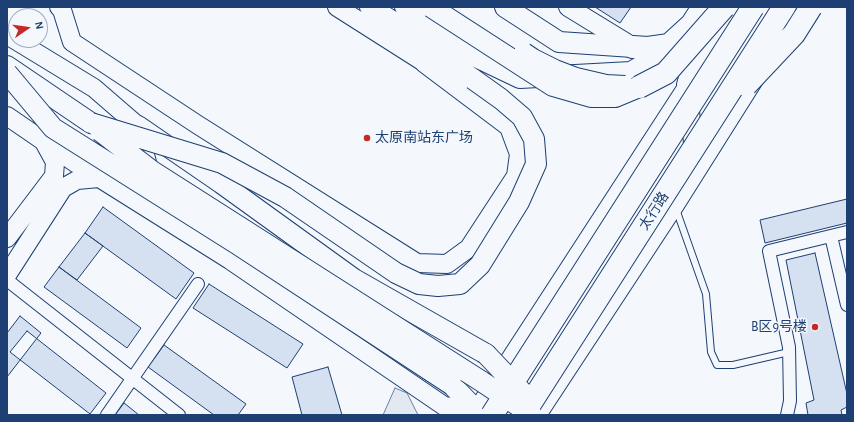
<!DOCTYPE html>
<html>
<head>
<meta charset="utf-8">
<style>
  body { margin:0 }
  #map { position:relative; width:854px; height:422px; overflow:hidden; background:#f4f7fb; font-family:"Alegreya Sans",sans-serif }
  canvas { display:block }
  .frame { position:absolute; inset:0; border:8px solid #1d3f73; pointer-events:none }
  .north { position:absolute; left:8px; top:8px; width:40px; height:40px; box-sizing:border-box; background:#f4f7fb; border:1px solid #9eadc5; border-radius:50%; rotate:77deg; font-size:11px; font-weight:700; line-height:16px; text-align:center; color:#1d3f73 }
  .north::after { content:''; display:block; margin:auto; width:14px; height:18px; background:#c62828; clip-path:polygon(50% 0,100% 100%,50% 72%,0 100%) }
</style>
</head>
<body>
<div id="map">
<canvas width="854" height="422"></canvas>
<div class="frame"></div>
<div class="north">N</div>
</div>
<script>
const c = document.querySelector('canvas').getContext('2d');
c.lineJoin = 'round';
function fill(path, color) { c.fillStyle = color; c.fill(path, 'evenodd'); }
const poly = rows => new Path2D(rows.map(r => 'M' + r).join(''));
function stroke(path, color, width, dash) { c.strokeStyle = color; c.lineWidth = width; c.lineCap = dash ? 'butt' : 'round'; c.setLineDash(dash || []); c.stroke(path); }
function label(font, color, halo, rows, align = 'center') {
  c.font = font + ' "Alegreya Sans","Noto Sans SC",sans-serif'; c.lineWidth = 3; c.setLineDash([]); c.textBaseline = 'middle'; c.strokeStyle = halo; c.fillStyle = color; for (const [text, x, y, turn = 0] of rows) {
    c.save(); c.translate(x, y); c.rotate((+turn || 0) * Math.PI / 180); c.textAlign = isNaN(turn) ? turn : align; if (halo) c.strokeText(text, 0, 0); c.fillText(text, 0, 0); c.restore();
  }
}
const green = poly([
  [395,388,407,393,418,415,383,415,395,388]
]);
fill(green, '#e3e9f0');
stroke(green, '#687fa3', 1);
const building = poly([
  [595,7,631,7,620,23,595,7],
  [847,199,847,223,765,243,760,220,847,199],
  [103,207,194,273,176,299,85,233,103,207],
  [85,233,103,246,77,280,59,267,85,233],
  [815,253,847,394,847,407,841,410,842,415,808,415,806,403,814,400,786,260,815,253],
  [59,267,141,328,127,348,44,287,59,267],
  [209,284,303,344,287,368,193,308,209,284],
  [20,316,41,333,7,377,7,333,20,316],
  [27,331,106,393,90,414,10,352,27,331],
  [164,345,246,404,238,415,214,415,148,367,164,345],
  [328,367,342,415,302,415,292,377,328,367],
  [124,403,139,415,115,415,124,403]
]);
fill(building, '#d5e0f0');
stroke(building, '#1d3f73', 1);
const lane = poly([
  [676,209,706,294,711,352,717,365,733,365,789,352]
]);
const street = poly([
  [831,236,847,305],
  [7,280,179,415],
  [107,415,198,284],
  [787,415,790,401,789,347,769,251,847,232]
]);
const secondary = poly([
  [59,7,62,10,72,42,198,125,417,263,447,264,469,248,516,176,519,154,509,127,424,63,406,30],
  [337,7,422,61],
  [568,7,635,48],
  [7,35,94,88,138,126,150,175],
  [689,100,694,154],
  [7,116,77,164,230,260,444,406,477,411,484,414],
  [7,238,54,176,55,162,44,142],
  [7,275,63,188,77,180,99,178],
  [474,415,739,7],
  [537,415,675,205,757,75]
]);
const primary = poly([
  [370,7,406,30,473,79],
  [405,7,452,39],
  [505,7,559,42,633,47],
  [406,30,453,46,520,78,631,72,652,60,671,43],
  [7,66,91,123],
  [138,126,221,183,354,279,486,354],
  [452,385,477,411]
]);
const highway = poly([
  [633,47,648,48,669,45,692,24,703,7],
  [688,85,704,27]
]);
stroke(lane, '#1d3f73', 8);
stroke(street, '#1d3f73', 14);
stroke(secondary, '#1d3f73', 20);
stroke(primary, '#1d3f73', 22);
stroke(highway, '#1d3f73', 24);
stroke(lane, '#f4f7fb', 6);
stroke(street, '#f4f7fb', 12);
stroke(secondary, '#f4f7fb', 18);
stroke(primary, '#f4f7fb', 20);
stroke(highway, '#f4f7fb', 22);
const primaryBridge = poly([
  [431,7,553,86,591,97,615,97,639,87],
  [524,53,533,59,555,70,576,78,606,85,625,86],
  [7,73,53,128,237,244,452,385],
  [91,123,222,163,285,197,396,273,419,284,438,286,460,284,480,265,519,202,536,164,534,139,522,117,501,99,473,79],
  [100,131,152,171,481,381,532,415],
  [486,354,523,393]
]);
const highwayBridge = poly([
  [746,85,794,34,811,7],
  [639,87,666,73,724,7],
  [492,415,753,7],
  [523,415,784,7]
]);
stroke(primaryBridge, '#1d3f73', 22, []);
stroke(highwayBridge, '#1d3f73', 24, []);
stroke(primaryBridge, '#f4f7fb', 20);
stroke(highwayBridge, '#f4f7fb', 22);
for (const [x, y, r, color] of [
  [367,138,4,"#c62828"],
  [815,327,4,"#c62828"]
]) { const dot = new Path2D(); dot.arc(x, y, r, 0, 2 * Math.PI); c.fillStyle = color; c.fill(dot); stroke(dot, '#f4f7fb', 1.5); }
label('14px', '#1d3f73', '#f4f7fb', [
  ["太原南站东广场",375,138],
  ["B区9号楼",807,327,"right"]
], 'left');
label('14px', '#1d3f73', '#f4f7fb', [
  ["太行路",654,211,-57]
]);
</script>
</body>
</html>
